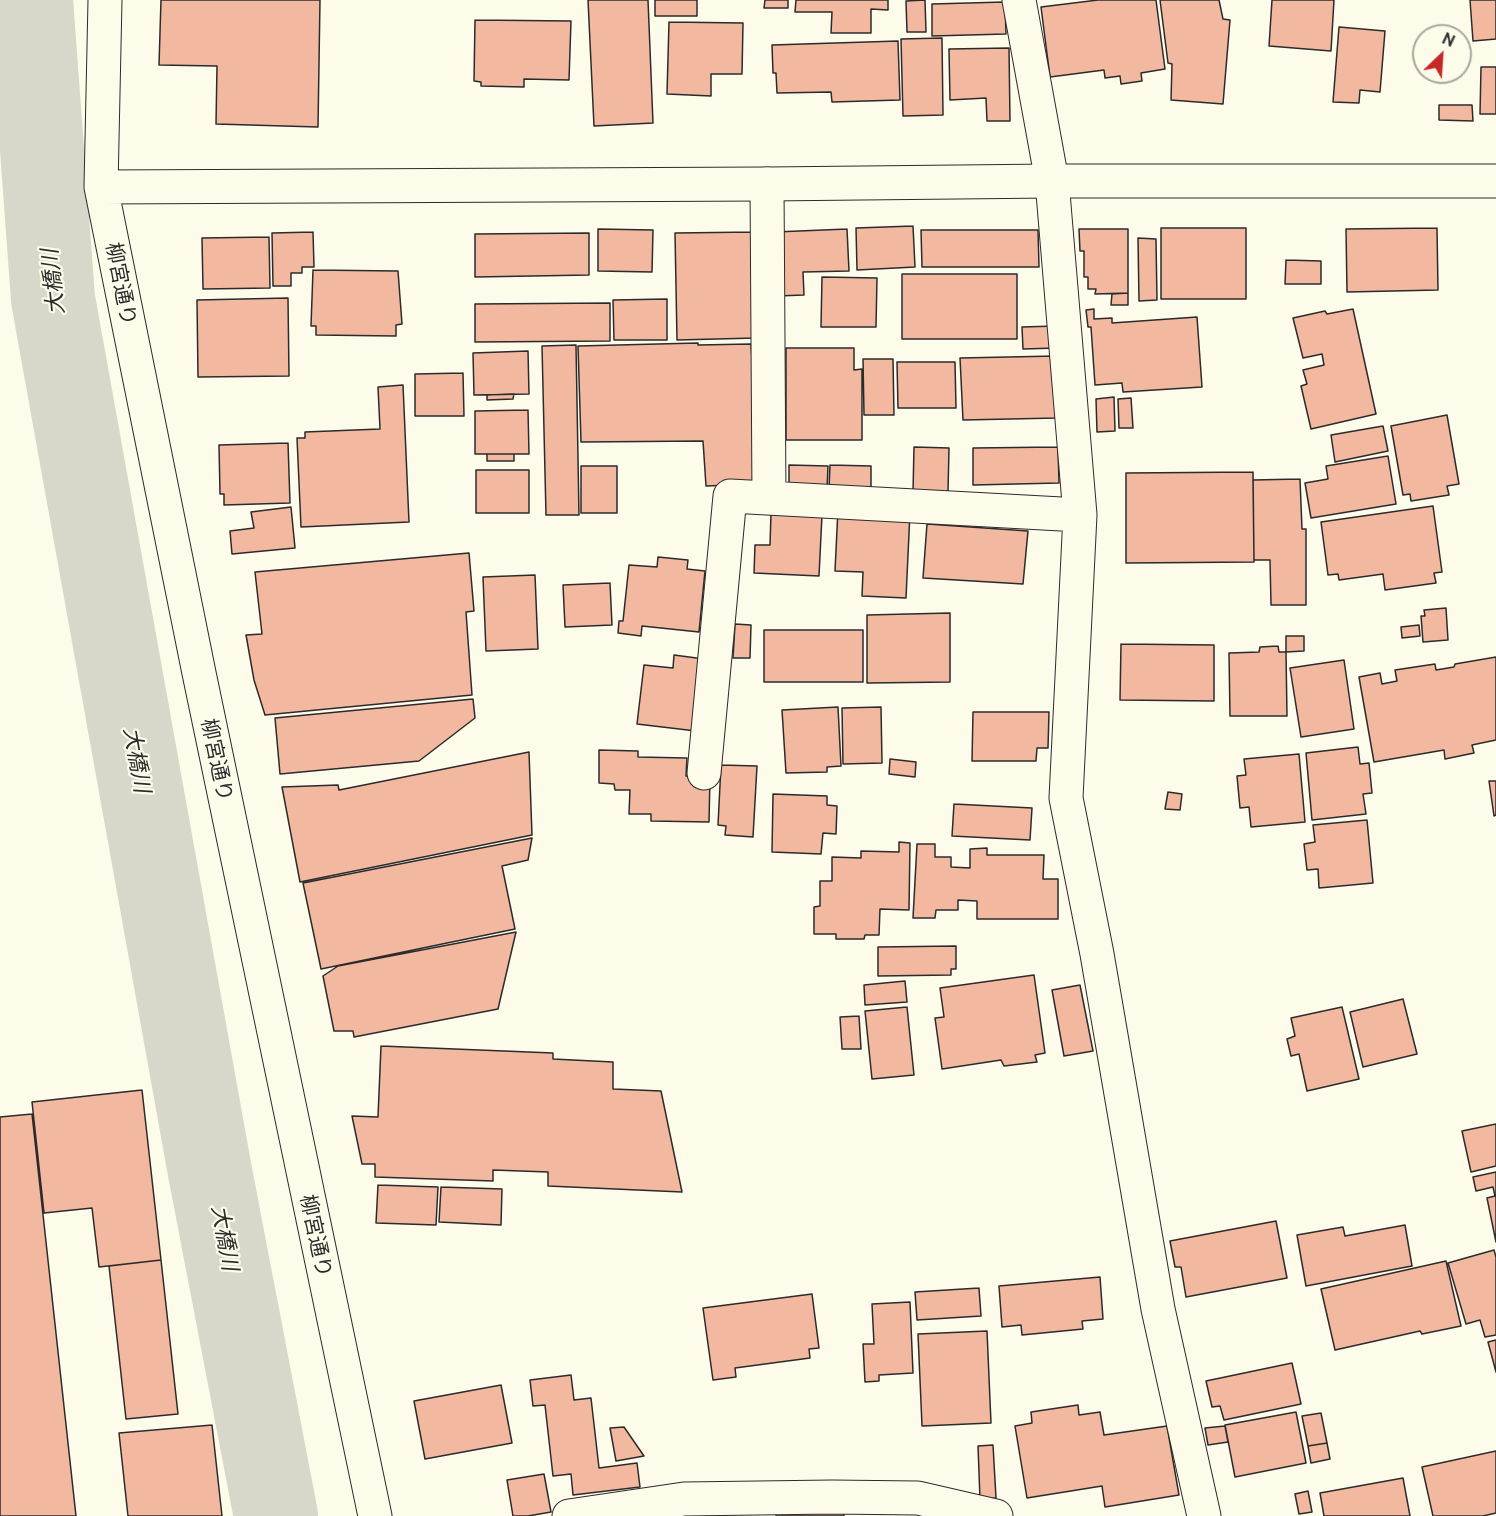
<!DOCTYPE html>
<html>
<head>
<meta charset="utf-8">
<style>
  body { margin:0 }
  #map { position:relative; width:1496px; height:1516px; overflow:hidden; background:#fdfbea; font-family:Ubuntu,sans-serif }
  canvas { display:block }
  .north { position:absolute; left:1412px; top:24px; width:60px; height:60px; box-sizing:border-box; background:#fdfbea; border:2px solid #a9a89e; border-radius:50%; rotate:25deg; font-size:16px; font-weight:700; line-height:24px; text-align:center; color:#2b2b2b }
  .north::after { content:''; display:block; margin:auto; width:21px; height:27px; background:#c62828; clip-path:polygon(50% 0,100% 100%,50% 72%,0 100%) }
</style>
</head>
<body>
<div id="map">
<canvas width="1496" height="1516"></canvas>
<div class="north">N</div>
</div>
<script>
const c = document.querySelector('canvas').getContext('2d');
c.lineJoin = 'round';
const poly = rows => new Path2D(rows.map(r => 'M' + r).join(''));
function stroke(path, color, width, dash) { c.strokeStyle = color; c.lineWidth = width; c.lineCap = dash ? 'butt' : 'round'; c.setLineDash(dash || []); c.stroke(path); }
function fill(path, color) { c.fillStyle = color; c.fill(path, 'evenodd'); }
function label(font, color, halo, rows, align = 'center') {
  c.font = font + ' Ubuntu,"Noto Sans JP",sans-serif'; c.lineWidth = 4.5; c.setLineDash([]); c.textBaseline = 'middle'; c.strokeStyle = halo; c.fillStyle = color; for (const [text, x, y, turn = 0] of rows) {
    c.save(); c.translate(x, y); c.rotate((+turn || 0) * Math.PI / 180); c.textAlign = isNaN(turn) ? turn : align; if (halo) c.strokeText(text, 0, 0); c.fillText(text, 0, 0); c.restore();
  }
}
stroke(poly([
  [31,0,53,299,210,1172,276,1516]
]), '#d8d7c9', 84);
const building = poly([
  [161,0,320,0,318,127,216,124,217,66,159,65,161,0],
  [588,0,648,0,653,123,594,126,588,0],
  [655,0,697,0,697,16,655,16,655,0],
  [765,0,788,0,788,8,764,8,765,0],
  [796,0,888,0,888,10,871,9,871,33,831,33,832,12,795,12,796,0],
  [925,0,926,32,907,32,906,1,925,0],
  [1098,0,1156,0,1165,69,1141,73,1142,81,1121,84,1120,76,1105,78,1104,70,1050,77,1041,7,1098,0],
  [1160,0,1219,0,1223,19,1230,20,1223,104,1171,100,1172,64,1168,63,1160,0],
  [1272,0,1334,0,1331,51,1269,46,1272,0],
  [1470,0,1496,0,1496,39,1473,41,1470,0],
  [1005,2,1006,34,932,36,932,4,1005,2],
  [475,20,571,21,569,80,524,79,524,87,481,86,481,82,474,81,475,20],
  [669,22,743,23,742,74,711,74,711,96,667,94,669,22],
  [1339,27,1385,31,1380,92,1360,90,1359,103,1333,102,1339,27],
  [942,38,943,115,903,116,901,39,942,38],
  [898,41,900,100,832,102,831,92,777,93,776,73,773,73,772,45,898,41],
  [1009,48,1010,121,987,121,986,98,950,100,949,49,1009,48],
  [1481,67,1496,67,1496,114,1480,114,1481,67],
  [1439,105,1472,105,1473,121,1439,120,1439,105],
  [913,226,915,267,857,270,856,228,913,226],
  [1161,228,1246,228,1246,299,1161,299,1161,228],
  [1437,228,1438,290,1347,292,1346,229,1437,228],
  [598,229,653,230,652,272,598,271,598,229],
  [847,229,849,271,803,272,804,295,777,296,775,232,847,229],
  [1079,229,1128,229,1128,293,1095,294,1096,289,1088,289,1088,277,1084,277,1084,251,1080,251,1079,229],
  [921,230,1038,230,1039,267,922,267,921,230],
  [313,232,314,267,302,267,302,273,291,273,291,286,273,286,272,233,313,232],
  [754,232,756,338,677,340,675,233,754,232],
  [589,233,589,275,475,277,475,234,589,233],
  [269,237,270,288,203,289,202,238,269,237],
  [1138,238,1156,239,1157,300,1139,301,1138,238],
  [1286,260,1321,261,1321,284,1285,284,1286,260],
  [313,270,398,271,402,324,396,325,396,336,316,335,316,326,311,326,313,270],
  [902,274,1017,274,1017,339,902,339,902,274],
  [822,277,877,278,876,327,821,327,822,277],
  [1128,293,1128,305,1111,305,1112,294,1128,293],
  [288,298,289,376,198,377,197,300,288,298],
  [667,299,667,340,614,340,613,300,667,299],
  [610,303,610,341,475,342,475,304,610,303],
  [1094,309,1094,319,1112,318,1112,323,1197,317,1202,387,1123,392,1122,383,1095,385,1091,327,1088,327,1086,310,1094,309],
  [1353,309,1376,414,1311,429,1301,386,1307,384,1303,370,1324,365,1322,354,1303,358,1293,318,1325,311,1327,314,1353,309],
  [1056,326,1057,348,1023,349,1022,327,1056,326],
  [698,343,698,345,751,344,760,484,706,486,703,441,581,442,578,346,698,343],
  [576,345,579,515,546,515,542,346,576,345],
  [786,348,854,348,854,370,862,369,862,440,786,440,786,348],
  [528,351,529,394,474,395,473,353,528,351],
  [1056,356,1057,418,963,420,960,358,1056,356],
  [863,359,893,359,894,415,864,415,863,359],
  [897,362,955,362,956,408,898,408,897,362],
  [463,373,464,416,415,416,415,374,463,373],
  [403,385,409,522,301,527,297,438,305,438,305,432,380,429,378,387,403,385],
  [514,394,513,399,487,400,487,395,514,394],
  [1114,397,1115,431,1097,432,1096,399,1114,397],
  [1131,398,1133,428,1119,428,1118,399,1131,398],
  [528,410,529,454,475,454,475,411,528,410],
  [1447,415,1459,484,1447,486,1449,495,1411,501,1410,494,1403,495,1391,426,1447,415],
  [1383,426,1388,451,1335,462,1331,435,1383,426],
  [288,443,290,503,224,505,224,494,220,494,219,445,288,443],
  [914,447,949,448,948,492,913,492,914,447],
  [1058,447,1059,483,973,485,973,448,1058,447],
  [487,454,514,454,514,461,487,461,487,454],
  [1388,456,1396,504,1311,518,1305,483,1328,479,1326,466,1388,456],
  [789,465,828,466,827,489,789,488,789,465],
  [830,465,871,466,871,490,829,489,830,465],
  [581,466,617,466,617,513,581,513,581,466],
  [476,470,529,470,529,513,476,513,476,470],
  [1253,472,1254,562,1126,563,1126,473,1253,472],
  [1300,479,1302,529,1306,529,1306,605,1271,605,1270,560,1254,560,1253,480,1300,479],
  [1433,506,1442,572,1434,573,1436,583,1385,590,1383,574,1339,580,1338,574,1328,575,1321,522,1433,506],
  [291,507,295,548,232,554,230,531,254,528,251,512,291,507],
  [838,509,910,512,906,598,862,596,863,572,835,571,838,509],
  [771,513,822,515,819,576,754,573,755,545,770,545,771,513],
  [927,524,1028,531,1023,584,923,578,927,524],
  [469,553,474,611,466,612,472,695,265,715,254,680,246,635,262,634,255,572,469,553],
  [658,557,688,560,687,569,705,571,699,632,642,626,641,636,618,633,619,621,623,621,629,565,657,567,658,557],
  [535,575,538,649,486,651,483,577,535,575],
  [610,583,612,625,565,627,563,585,610,583],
  [1446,608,1448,640,1423,642,1421,616,1425,616,1424,610,1446,608],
  [950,613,950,682,867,683,867,615,950,613],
  [735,624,751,625,750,658,733,658,735,624],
  [1419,625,1420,636,1402,638,1401,627,1419,625],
  [764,630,863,630,863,682,764,682,764,630],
  [1286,636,1304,636,1304,651,1286,652,1286,636],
  [1121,644,1214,645,1214,701,1120,700,1121,644],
  [1278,646,1279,652,1286,652,1287,716,1230,716,1229,653,1259,652,1260,647,1278,646],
  [674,655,704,659,696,731,637,724,644,665,673,668,674,655],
  [1496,657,1496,740,1472,745,1474,753,1445,759,1444,750,1374,762,1359,677,1380,673,1382,684,1397,681,1395,670,1435,664,1436,670,1454,667,1455,664,1496,657],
  [1344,660,1354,729,1301,737,1290,668,1344,660],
  [473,699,475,718,419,761,280,774,275,718,473,699],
  [838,707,841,766,827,767,827,772,786,773,782,710,838,707],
  [881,707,882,763,843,764,842,708,881,707],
  [973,712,1049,712,1048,748,1037,748,1036,761,972,761,973,712],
  [1358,747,1360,764,1369,763,1372,793,1363,794,1366,814,1312,820,1306,753,1358,747],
  [599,750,638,751,638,757,687,758,686,776,710,777,709,822,651,821,651,814,629,814,630,790,615,790,614,784,599,783,599,750],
  [529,752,532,835,300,882,282,787,338,785,339,790,529,752],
  [1299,754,1305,822,1251,827,1249,807,1240,808,1237,776,1246,775,1244,759,1299,754],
  [890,759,916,762,915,777,889,774,890,759],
  [721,765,757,766,753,837,725,835,726,826,718,825,721,765],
  [1489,781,1496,781,1496,815,1494,816,1489,781],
  [1168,792,1182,794,1180,810,1165,809,1168,792],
  [773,794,827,796,827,805,837,806,836,834,823,833,821,854,772,852,773,794],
  [954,804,1032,808,1030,840,952,836,954,804],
  [1367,820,1373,883,1319,888,1318,869,1307,870,1304,844,1315,842,1313,825,1367,820],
  [532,838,528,860,502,866,515,929,321,969,303,883,532,838],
  [899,842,910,843,909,910,880,909,879,935,865,935,864,939,836,939,836,934,814,934,814,907,820,906,820,881,832,881,832,857,861,858,861,851,899,852,899,842],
  [917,844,935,844,935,857,951,857,951,867,970,868,970,849,987,848,987,855,1044,855,1043,879,1058,879,1058,919,977,919,977,901,958,900,958,910,936,910,935,918,913,918,917,844],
  [516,932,498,1009,354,1037,353,1031,334,1031,323,976,338,966,516,932],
  [956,946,956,969,951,969,951,975,878,976,878,947,956,946],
  [1034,975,1045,1053,1035,1055,1037,1062,1004,1066,1001,1060,942,1069,935,1018,944,1017,940,988,1034,975],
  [905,981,907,1002,865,1005,864,985,905,981],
  [1080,985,1093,1051,1064,1056,1052,990,1080,985],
  [1403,999,1417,1054,1363,1067,1350,1012,1403,999],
  [907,1007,914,1075,872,1079,865,1011,907,1007],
  [1342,1007,1359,1079,1307,1091,1299,1054,1291,1056,1287,1039,1295,1036,1291,1018,1342,1007],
  [859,1016,861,1049,842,1049,840,1017,859,1016],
  [381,1046,553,1053,553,1059,613,1062,613,1089,661,1091,682,1192,548,1186,548,1172,493,1170,493,1181,375,1177,375,1164,362,1164,352,1116,378,1117,381,1046],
  [142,1090,161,1260,99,1267,92,1208,44,1213,32,1102,142,1090],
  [32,1114,76,1516,0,1516,0,1117,32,1114],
  [1496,1124,1496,1166,1471,1172,1462,1131,1496,1124],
  [1496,1172,1496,1242,1487,1198,1495,1196,1493,1187,1476,1191,1473,1177,1496,1172],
  [378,1185,438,1187,436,1225,376,1223,378,1185],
  [441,1187,502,1189,501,1225,439,1222,441,1187],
  [1276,1221,1287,1278,1186,1297,1181,1267,1175,1267,1170,1241,1276,1221],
  [1405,1225,1412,1266,1306,1286,1297,1235,1343,1227,1345,1236,1405,1225],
  [1494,1250,1496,1257,1496,1335,1485,1337,1480,1320,1466,1324,1448,1263,1494,1250],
  [161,1260,178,1414,126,1419,109,1266,161,1260],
  [1446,1261,1461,1326,1422,1334,1420,1331,1335,1350,1321,1289,1446,1261],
  [1100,1277,1103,1319,1082,1321,1083,1329,1022,1335,1021,1325,1002,1327,999,1286,1100,1277],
  [979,1288,981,1316,917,1320,915,1292,979,1288],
  [812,1294,819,1348,809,1349,810,1358,735,1368,736,1377,713,1380,703,1308,812,1294],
  [910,1302,913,1373,879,1375,879,1381,865,1382,863,1344,874,1344,872,1304,910,1302],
  [987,1331,991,1423,922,1426,918,1334,987,1331],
  [1496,1340,1496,1372,1488,1342,1496,1340],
  [1292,1363,1301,1404,1224,1420,1220,1406,1212,1407,1206,1381,1292,1363],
  [571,1375,574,1400,591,1398,599,1468,637,1463,640,1487,573,1495,571,1474,553,1476,545,1405,533,1406,530,1380,571,1375],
  [501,1385,512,1443,425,1459,414,1401,501,1385],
  [1078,1405,1079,1415,1100,1412,1104,1435,1167,1426,1179,1495,1105,1507,1102,1486,1027,1498,1015,1426,1032,1423,1031,1412,1078,1405],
  [1296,1412,1306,1463,1235,1477,1225,1425,1296,1412],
  [1321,1413,1327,1443,1308,1446,1302,1416,1321,1413],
  [212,1425,222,1516,128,1516,119,1433,212,1425],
  [1225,1426,1228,1442,1208,1445,1205,1428,1225,1426],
  [624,1427,644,1456,616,1461,610,1428,624,1427],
  [1327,1443,1330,1459,1311,1463,1308,1446,1327,1443],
  [993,1445,996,1498,980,1499,978,1446,993,1445],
  [1496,1451,1496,1513,1483,1516,1433,1516,1422,1467,1496,1451],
  [544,1474,551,1512,528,1516,513,1516,507,1480,544,1474],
  [1403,1478,1410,1516,1324,1516,1320,1493,1403,1478],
  [1308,1491,1312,1512,1299,1514,1295,1494,1308,1491],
  [843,1507,844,1516,776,1516,776,1512,843,1507]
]);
fill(building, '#f2b8a0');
stroke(building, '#2b2b2b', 1.5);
const street = poly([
  [1019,0,1052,181,1080,515,1066,798,1097,954,1158,1309,1204,1516],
  [767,184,769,498],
  [704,773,730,496,1080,515],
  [569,1516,684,1499,832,1497,918,1498,996,1516]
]);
const secondary = poly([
  [105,0,101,187,199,673,375,1516],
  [101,187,767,184,1052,181,1496,181]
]);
stroke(street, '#2b2b2b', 35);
stroke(secondary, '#2b2b2b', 35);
stroke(street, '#fdfbea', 33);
stroke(secondary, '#fdfbea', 33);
label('21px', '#2b2b2b', '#fdfbea', [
  ["柳宮通り",121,284,79],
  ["柳宮通り",217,760,78],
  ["柳宮通り",316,1236,78]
]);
label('italic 22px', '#2b2b2b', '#fdfbea', [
  ["大橋川",53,282,-96],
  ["大橋川",137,760,80],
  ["大橋川",225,1238,80]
]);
</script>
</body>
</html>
